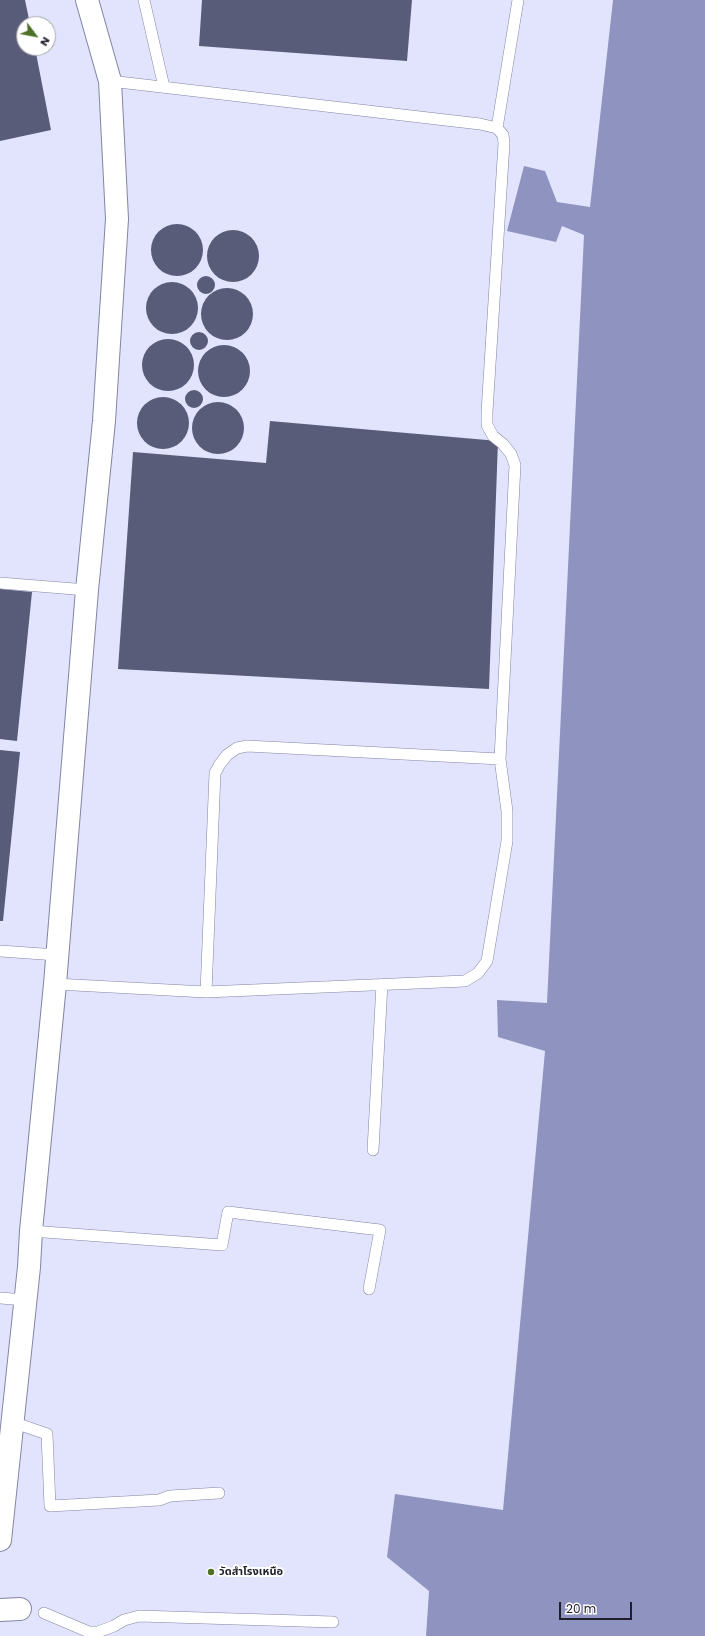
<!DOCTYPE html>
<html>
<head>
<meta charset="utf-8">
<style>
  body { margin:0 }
  #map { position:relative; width:705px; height:1636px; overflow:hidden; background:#ecedfb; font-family:Poppins,sans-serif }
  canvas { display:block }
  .north { position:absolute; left:16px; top:16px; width:40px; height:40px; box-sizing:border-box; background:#fff; border:1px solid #a5a5aa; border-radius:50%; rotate:122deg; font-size:11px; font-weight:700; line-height:16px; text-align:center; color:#1e1f2b }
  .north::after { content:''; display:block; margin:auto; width:14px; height:18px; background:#4f7027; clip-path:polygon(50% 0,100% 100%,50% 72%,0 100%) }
  .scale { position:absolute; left:559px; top:1602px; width:73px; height:18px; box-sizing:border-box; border:2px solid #1e1f2b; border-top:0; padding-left:5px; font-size:12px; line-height:14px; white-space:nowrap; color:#1e1f2b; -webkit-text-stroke:3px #fff; paint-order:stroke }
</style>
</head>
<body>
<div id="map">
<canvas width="705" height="1636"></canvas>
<div class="north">N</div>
<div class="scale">20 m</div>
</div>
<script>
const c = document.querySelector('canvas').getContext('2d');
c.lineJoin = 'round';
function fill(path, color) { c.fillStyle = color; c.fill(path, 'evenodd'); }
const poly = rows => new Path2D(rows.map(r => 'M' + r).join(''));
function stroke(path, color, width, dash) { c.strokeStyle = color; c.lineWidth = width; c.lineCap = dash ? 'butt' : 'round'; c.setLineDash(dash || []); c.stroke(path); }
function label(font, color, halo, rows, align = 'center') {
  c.font = font + ' Poppins,"Noto Sans Thai",sans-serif'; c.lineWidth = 4; c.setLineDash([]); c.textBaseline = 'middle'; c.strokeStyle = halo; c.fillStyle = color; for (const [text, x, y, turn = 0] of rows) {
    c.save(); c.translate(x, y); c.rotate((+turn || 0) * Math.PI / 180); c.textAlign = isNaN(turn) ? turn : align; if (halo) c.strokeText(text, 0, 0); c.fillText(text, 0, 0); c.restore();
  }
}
fill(poly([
  [0,0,613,0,590,207,545,1051,503,1510,387,1557,429,1591,426,1636,0,1636],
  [24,24,48,24,48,48,24,48],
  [524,166,545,171,557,202,578,206,516,200]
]), '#e1e4fc');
fill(poly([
  [613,0,705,0,705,1636,426,1636,429,1591,387,1557,395,1494,503,1510,545,1051,498,1037,497,1000,547,1003,584,235,562,226,556,242,507,231,524,166,545,171,557,202,590,207]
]), '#8f93c0');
fill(poly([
  [0,0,25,0,30,24,24,24,24,48,35,48,51,130,0,141],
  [202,0,412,0,407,61,199,46],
  '151 250a26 26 0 1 1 52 0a26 26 0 1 1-52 0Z',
  '207 256a26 26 0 1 1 52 0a26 26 0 1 1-52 0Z',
  '197 285a9 9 0 1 1 18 0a9 9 0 1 1-18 0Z',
  '146 308a26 26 0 1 1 52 0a26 26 0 1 1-52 0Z',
  '201 314a26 26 0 1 1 52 0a26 26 0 1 1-52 0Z',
  '190 341a9 9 0 1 1 18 0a9 9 0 1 1-18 0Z',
  '142 365a26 26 0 1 1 52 0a26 26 0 1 1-52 0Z',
  '198 371a26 26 0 1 1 52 0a26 26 0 1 1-52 0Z',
  '185 399a9 9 0 1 1 18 0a9 9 0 1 1-18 0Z',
  '137 423a26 26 0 1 1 52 0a26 26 0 1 1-52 0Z',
  '192 428a26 26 0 1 1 52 0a26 26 0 1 1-52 0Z',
  [270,421,498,441,489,689,118,669,133,452,266,463],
  [0,589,32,592,17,741,0,739],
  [0,750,20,752,3,921,0,921]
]), '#595c78');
const lane = poly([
  [144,0,164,87],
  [497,128,518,0],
  [0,583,87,590],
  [0,951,57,955],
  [55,984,206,992,465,981,478,973,487,961,507,841,507,811,500,759,515,465,511,454,503,444,493,436,487,425,487,412,504,143,503,135,497,128,480,124,110,81],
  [206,992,215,773,220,764,227,755,237,748,247,746,500,759],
  [373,1150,382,984],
  [31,1231,222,1245,228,1212,380,1230,369,1289],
  [0,1298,25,1300],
  [12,1422,47,1434,50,1506,159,1500,170,1496,219,1493],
  [44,1613,89,1632,98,1632,114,1626,124,1620,139,1616,333,1622]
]);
const street = poly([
  [0,1540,29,1267,31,1231,55,984,87,590,104,421,117,219,110,81,87,0],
  [0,1610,20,1609]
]);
stroke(lane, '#8285a3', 12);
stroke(street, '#8285a3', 24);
stroke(lane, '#fff', 11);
stroke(street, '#fff', 22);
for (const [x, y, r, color] of [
  [211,1572,4,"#4f7027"]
]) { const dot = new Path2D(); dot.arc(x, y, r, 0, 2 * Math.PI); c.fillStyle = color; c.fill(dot); stroke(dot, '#fff', 1.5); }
label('bold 11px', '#1e1f2b', '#fff', [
  ["วัดสำโรงเหนือ",219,1572]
], 'left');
</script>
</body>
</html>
